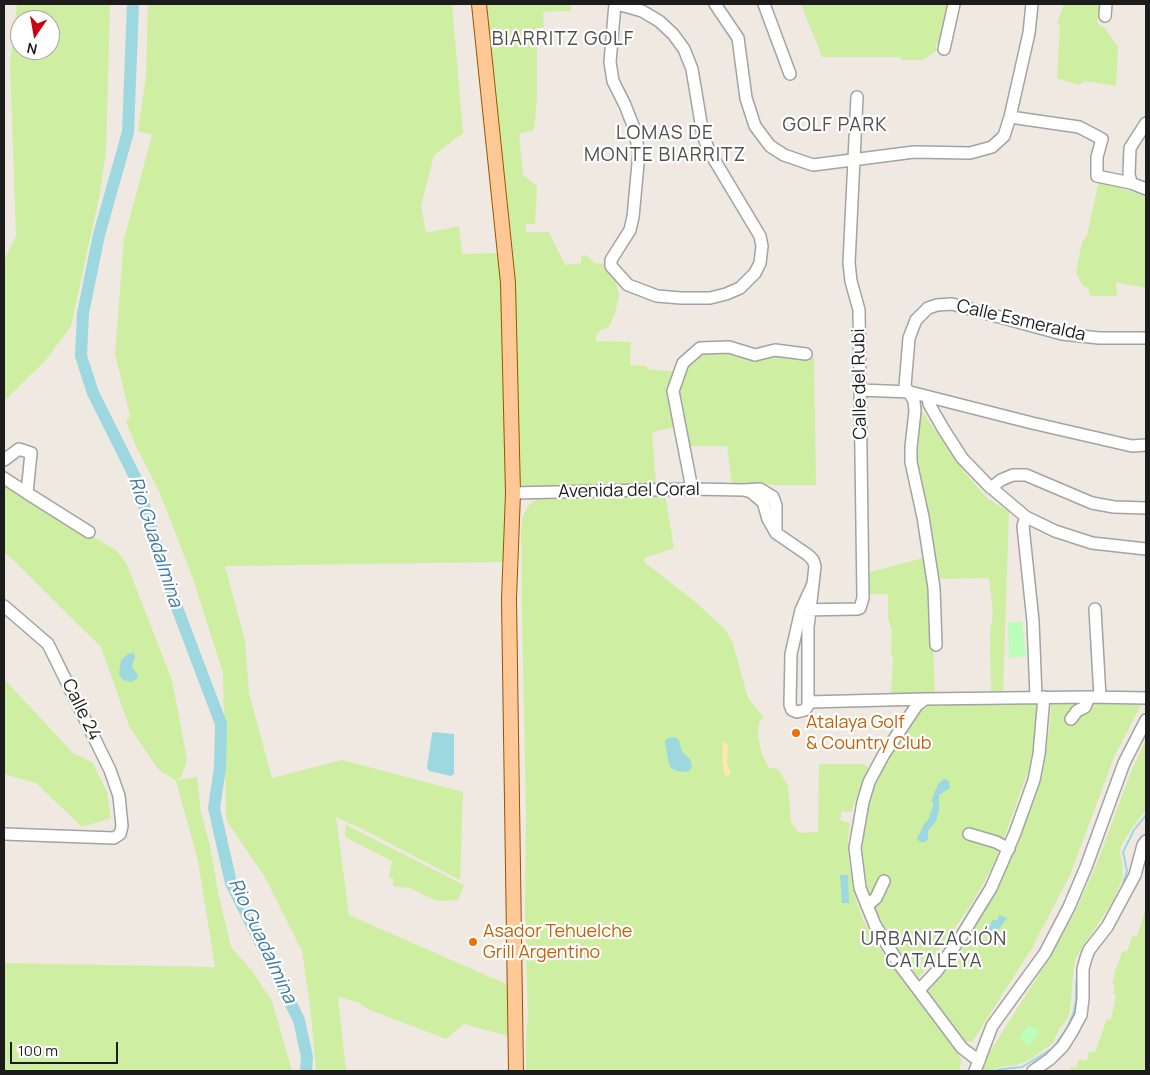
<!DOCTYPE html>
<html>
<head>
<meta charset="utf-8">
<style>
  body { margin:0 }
  #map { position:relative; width:1150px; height:1075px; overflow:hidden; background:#efe9e1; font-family:Manrope,sans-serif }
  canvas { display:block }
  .frame { position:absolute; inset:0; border:5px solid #1c1c1c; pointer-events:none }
  .north { position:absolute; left:10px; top:10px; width:50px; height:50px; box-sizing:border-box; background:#fff; border:1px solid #a4a4a4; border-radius:50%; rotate:192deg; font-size:14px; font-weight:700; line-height:20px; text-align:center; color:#1c1c1c }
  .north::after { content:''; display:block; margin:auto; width:18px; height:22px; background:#c90013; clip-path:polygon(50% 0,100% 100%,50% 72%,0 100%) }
  .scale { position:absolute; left:10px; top:1042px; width:108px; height:22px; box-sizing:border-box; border:2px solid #1c1c1c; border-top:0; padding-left:6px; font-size:15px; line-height:18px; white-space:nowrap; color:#1c1c1c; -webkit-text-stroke:4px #fff; paint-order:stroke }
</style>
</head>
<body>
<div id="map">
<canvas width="1150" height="1075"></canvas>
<div class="frame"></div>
<div class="north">N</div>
<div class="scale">100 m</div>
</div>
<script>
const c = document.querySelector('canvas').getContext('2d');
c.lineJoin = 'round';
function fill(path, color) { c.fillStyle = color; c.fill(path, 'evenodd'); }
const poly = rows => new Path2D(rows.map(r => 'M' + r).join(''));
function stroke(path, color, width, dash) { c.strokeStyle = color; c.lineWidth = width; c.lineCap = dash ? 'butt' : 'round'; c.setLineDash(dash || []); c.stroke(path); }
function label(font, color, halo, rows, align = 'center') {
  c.font = font + ' Manrope,sans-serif'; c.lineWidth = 4.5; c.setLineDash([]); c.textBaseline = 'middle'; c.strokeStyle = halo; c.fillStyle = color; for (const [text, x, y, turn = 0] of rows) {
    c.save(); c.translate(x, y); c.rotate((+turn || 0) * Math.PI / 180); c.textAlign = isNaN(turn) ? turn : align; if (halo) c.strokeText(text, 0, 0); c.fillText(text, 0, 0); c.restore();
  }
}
fill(poly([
  [17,4,110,4,106,152,100,193,71,326,46,360,4,401,4,260,16,236,10,63],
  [20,20,50,20,50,50,20,50],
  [148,4,452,4,463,133,434,155,421,206,426,233,459,226,462,254,499,253,506,345,508,509,506,562,225,566,245,641,249,693,272,778,342,760,463,792,460,880,366,831,336,817,349,915,508,985,508,1036,464,1024,446,1039,368,1009,357,1002,338,997,346,1071,316,1071,311,1014,302,951,265,877,226,820,223,673,192,576,159,491,136,446,126,422,130,416,115,354,124,239,152,135,138,131,146,76],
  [484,4,563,4,571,6,571,11,543,12,544,27,537,28,537,98,534,130,519,134,523,175,537,186,535,224,526,224,526,232,549,232,565,265,581,263,581,256,586,255,595,263,606,264,615,279,619,296,615,314,608,328,602,329,597,334,595,341,631,342,630,365,645,366,650,370,674,371,670,387,676,427,652,432,656,486,522,489,517,485],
  [801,4,951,4,943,40,936,44,936,51,922,60,901,60,901,57,822,57],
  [1064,4,1100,4,1097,23,1105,28,1118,47,1116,86,1085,81,1079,85,1057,78,1060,25,1057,23],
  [1099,180,1146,197,1146,288,1116,282,1117,296,1090,296,1088,288,1083,286,1076,273,1082,242,1087,236],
  [708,349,781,352,814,358,816,485,732,485,727,446,687,446,678,386,689,368,689,361],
  [917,404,965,473,988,499,1009,511,1003,691,991,692,990,632,993,613,989,578,935,579,915,466],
  [4,485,44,507,117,551,127,565,172,680,187,760,182,775,177,780,197,777,201,812,210,846,219,897,231,947,252,971,272,1001,292,1071,4,1071,4,963,215,967,198,861,176,781,158,769,129,726,101,647,11,558,4,552],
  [665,495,674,548,647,557,643,561,694,601,725,629,733,644,748,698,763,717,759,723,758,736,762,754,769,768,778,769,788,786,791,822,799,833,818,832,819,764,864,764,868,767,851,812,842,811,840,820,850,823,848,839,849,863,855,896,863,920,879,947,962,1060,959,1071,526,1071,526,1039,528,1016,525,912,526,810,522,613,521,529,523,515,529,505,537,499],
  [927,557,931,596,935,693,891,694,893,657,891,654,892,631,888,618,888,594,868,594,867,573],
  [4,679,73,753,93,763,107,792,111,818,82,827,36,783,4,774],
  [1035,701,1037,708,1034,741,1028,771,1003,841,994,864,971,905,919,978,892,942,881,925,872,905,875,889,869,897,862,859,863,824,868,798,880,771,925,703],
  [1053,701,1141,705,1114,757,1070,875,1032,948,972,1042,966,1042,928,991,929,988,952,956,999,883,1014,851,1035,797,1042,772,1050,724,1051,704],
  [1146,740,1146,809,1133,827,1121,846,1120,852,1123,867,1122,880,1113,901,1076,957,1073,973,1071,1003,1068,1018,1059,1029,1053,1043,1029,1060,1016,1065,999,1067,990,1071,982,1071,986,1058,1053,952,1075,912,1097,863,1132,769],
  [346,825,464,885,458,900,438,901,409,888,393,886,393,878,389,878,392,861,345,837],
  [1145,911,1146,1071,1070,1071,1071,1067,1076,1068,1078,1060,1087,1060,1089,1052,1095,1052,1107,1019,1111,1020,1116,995,1113,993,1115,985,1112,984,1116,967,1117,967,1122,952,1127,951,1133,935,1137,936]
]), '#ceeea2');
fill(poly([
  [726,742,728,746,727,763,731,773,728,776,724,774,722,756,723,743]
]), '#ffe7af');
fill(poly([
  [1022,621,1026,656,1009,658,1008,623],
  [1029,1025,1040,1032,1029,1047,1019,1038]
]), '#bafeb9');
fill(poly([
  [134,653,135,659,133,662,132,667,137,674,138,678,131,682,123,680,119,674,121,660,128,654],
  [433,732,454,734,454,774,451,776,429,771,427,767,432,734],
  [674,737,679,740,682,752,690,759,692,766,690,770,686,772,677,771,671,768,669,764,665,742,668,738],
  [944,779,949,781,950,788,939,795,939,810,936,821,928,831,928,839,925,842,921,842,917,840,918,835,920,833,924,824,928,820,933,807,933,802,931,801,938,784],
  [840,875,848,875,849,903,842,903],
  [999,915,1007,918,996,933,992,931,990,935,986,933,993,919,997,921]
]), '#9dd8e0');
stroke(poly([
  [1121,890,1127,871,1123,852,1134,830,1146,815],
  [995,1071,1002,1069,1022,1067,1053,1048,1067,1028,1073,1014,1076,1000,1076,985,1080,961]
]), '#9dd8e0', 2);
stroke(poly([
  [133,4,128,132,99,235,83,313,81,356,93,393,135,477,173,597,221,724,220,768,214,808,231,883,299,1020,307,1057,306,1071]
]), '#9dd8e0', 12);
const minor = poly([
  [615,4,628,7,642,11,659,21,673,34,684,49,692,69,703,135,709,151,760,236,762,246,761,255,760,263,755,273,740,288,726,294,710,298,681,298,657,296,628,285,611,266,611,260,630,230,633,217,639,153,634,128,625,105,613,81,610,62,615,4],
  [715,4,738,38,746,98,755,126,770,146,784,155,813,165,914,152,970,153,992,147,1004,136,1010,117,1029,33,1032,4],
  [764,4,790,74],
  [1105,16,1106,4],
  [944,49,954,4],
  [1010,117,1079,127,1102,139,1097,157,1097,176,1131,183,1146,189],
  [1131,183,1129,174,1130,148,1146,123],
  [860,390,910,392,1032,423,1132,446,1146,445],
  [928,397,929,404,944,430,962,458,988,485,1026,517,1055,531,1092,543,1146,549],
  [4,460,19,449,31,453,27,493,4,478],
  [991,488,1001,480,1013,475,1026,475,1092,503,1114,507,1146,508],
  [692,489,673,391,683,363,700,348,729,347,755,355,775,350,806,354],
  [744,490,751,492,763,502,768,519,776,533,808,555,813,560,815,566,813,584,801,610,791,654,790,705,792,710,797,712,805,710,808,705,808,627,813,584],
  [27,493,89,532],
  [513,493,692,489,744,490,760,489,773,497,776,506,776,532],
  [1026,517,1023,526,1033,621,1036,697],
  [4,606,48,644,110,770,119,796,122,826,120,834,114,838,4,834],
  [1095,609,1100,697],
  [801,610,857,609,860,608,863,598,859,310,851,281,849,263,857,97],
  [936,645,934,588,930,562,923,517,911,462,911,447,915,411,914,401,905,386,909,338,916,320,928,308,937,305,952,304,1062,334,1099,338,1146,338],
  [808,702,925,699],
  [1071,719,1077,711,1085,707,1089,697],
  [969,834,996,842,1009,849],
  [867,906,876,898,884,881],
  [919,990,936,972,961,937,991,888,1015,833,1034,780,1039,754,1044,697],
  [979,1061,962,1048,899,964,875,925,860,888,855,848,863,802,869,782,884,754,905,723,917,705,925,699,1089,697,1146,698],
  [975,1071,992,1026,1045,953,1069,907,1086,867,1124,763,1146,720],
  [1033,1071,1050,1059,1063,1046,1073,1030,1081,1015,1083,998,1083,969,1086,958,1089,950,1107,927,1135,875,1143,845,1146,841]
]);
const major = poly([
  [479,4,508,283,513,493,509,599,516,1071]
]);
stroke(minor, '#a3a3a3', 14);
stroke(major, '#955500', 16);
stroke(minor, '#fff', 11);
stroke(major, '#ffc896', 14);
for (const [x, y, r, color] of [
  [796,733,5,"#e8710a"],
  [473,942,5,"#e8710a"]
]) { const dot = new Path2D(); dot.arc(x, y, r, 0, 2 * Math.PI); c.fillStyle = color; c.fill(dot); stroke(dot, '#fff', 2); }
label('18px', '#1c1c1c', '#fff', [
  ["Calle Esmeralda",1021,321,13],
  ["Calle del Rubi",860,384,-91],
  ["Avenida del Coral",629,491,-1],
  ["Calle 24",81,710,64]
]);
label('18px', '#c56008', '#fff', [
  ["Atalaya Golf",806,723],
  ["& Country Club",806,744],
  ["Asador Tehuelche",483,932],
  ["Grill Argentino",483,953]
], 'left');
c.letterSpacing = '1px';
label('19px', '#4f4f4f', '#fff', [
  ["BIARRITZ GOLF",563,40],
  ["GOLF PARK",835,126],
  ["LOMAS DE",665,134],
  ["MONTE BIARRITZ",665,156],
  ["URBANIZACIÓN",934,940],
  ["CATALEYA",934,962]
]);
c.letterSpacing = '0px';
label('italic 19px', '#3d79a3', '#fff', [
  ["Rio Guadalmina",155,542,72],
  ["Rio Guadalmina",262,941,65]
]);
</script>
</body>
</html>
